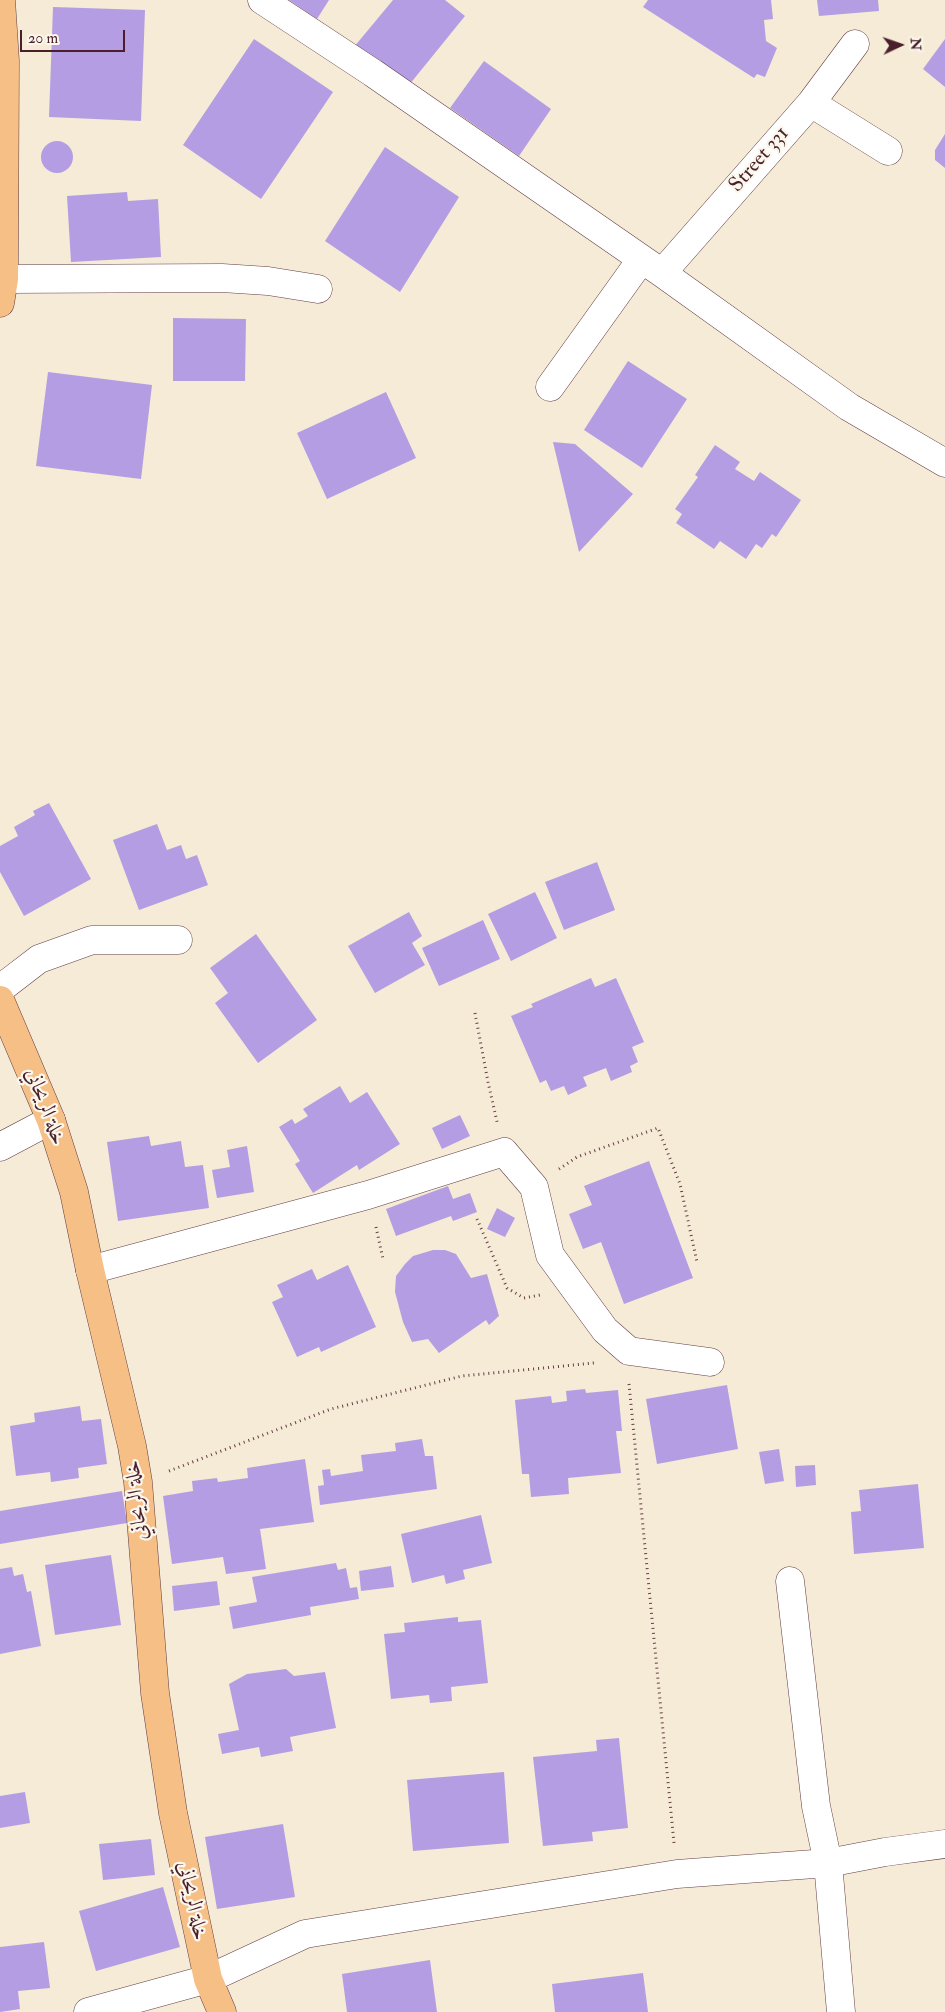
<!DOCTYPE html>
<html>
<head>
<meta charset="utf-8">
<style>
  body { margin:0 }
  #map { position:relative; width:945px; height:2012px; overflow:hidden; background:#f5ebd6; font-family:"IM FELL Double Pica",serif }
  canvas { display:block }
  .north { position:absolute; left:875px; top:20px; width:50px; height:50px; -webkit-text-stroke:4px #fbf7ec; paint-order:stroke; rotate:87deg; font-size:14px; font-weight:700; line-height:20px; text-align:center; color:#4a1f2b }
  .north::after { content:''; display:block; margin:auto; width:18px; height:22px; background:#4a1f2b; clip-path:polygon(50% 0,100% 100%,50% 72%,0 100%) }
  .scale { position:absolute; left:20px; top:30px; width:105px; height:22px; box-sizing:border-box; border:2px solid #4a1f2b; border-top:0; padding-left:6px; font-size:15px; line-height:18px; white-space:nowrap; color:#4a1f2b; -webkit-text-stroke:4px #fbf7ec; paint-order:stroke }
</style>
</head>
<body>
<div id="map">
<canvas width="945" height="2012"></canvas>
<div class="north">N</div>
<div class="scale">20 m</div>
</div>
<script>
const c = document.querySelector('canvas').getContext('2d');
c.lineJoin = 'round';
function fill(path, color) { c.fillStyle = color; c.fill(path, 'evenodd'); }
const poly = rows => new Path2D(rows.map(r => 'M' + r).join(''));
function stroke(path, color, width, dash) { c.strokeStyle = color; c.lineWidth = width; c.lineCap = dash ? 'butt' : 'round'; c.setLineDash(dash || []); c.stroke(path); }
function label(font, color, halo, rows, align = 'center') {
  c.font = font + ' "IM FELL Double Pica",Amiri,serif'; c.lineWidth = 4.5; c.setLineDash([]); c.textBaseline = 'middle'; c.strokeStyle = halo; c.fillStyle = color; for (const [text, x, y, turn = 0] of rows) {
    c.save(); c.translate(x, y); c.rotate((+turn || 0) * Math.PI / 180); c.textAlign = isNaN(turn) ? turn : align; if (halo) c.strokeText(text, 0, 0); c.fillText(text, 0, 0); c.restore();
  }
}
fill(poly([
  [289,0,329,0,317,19],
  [393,0,445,0,465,16,405,90,354,47],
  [648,0,771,0,773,19,764,20,766,41,777,48,765,77,757,74,754,78,643,7],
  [817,0,878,0,879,11,819,16],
  [53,7,145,10,141,121,49,117],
  [254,39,333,92,261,199,183,145],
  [945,39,945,87,923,69],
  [484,61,551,109,519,156,450,108],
  [945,134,945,168,935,160,935,150],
  '41 157a16 16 0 1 1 32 0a16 16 0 1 1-32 0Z',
  [385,147,459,197,400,292,325,241],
  [127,192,128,201,158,199,161,257,71,262,67,196],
  [173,318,246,319,245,381,173,381],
  [628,361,687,399,642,468,584,430],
  [48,372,152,385,141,479,36,466],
  [386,392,416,458,327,499,297,433],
  [553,442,575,444,633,494,579,552],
  [715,445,740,462,735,469,754,481,760,472,801,500,776,537,772,534,762,548,756,544,746,559,720,541,714,549,676,523,682,514,675,509,698,477,695,475],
  [49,803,91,879,24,916,0,872,0,846,18,836,14,827,35,815,33,811],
  [157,824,167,850,181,845,186,859,197,855,208,885,139,910,113,840],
  [597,862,615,910,564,930,545,882],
  [535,892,557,938,511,961,488,914],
  [409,912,422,936,412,943,425,965,375,993,348,946],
  [483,920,500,959,439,986,422,948],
  [256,934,317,1020,258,1063,215,1003,228,993,210,968],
  [591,978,595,987,616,978,644,1042,632,1047,638,1062,630,1066,632,1072,611,1081,606,1068,583,1077,587,1086,568,1095,564,1086,551,1091,546,1080,540,1083,511,1016,533,1007,531,1004],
  [340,1086,350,1103,367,1092,400,1144,359,1170,357,1165,313,1193,295,1164,300,1161,279,1127,292,1119,295,1124,308,1116,303,1109],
  [460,1115,470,1136,442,1149,432,1128],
  [149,1136,151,1146,181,1141,185,1167,203,1165,209,1208,118,1221,107,1142],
  [247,1146,254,1192,217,1198,212,1170,230,1167,227,1150],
  [649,1161,693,1278,624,1304,601,1242,583,1249,569,1214,592,1205,584,1186],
  [448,1186,453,1199,470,1193,477,1212,453,1221,451,1216,396,1236,386,1209],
  [497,1208,515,1218,505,1237,487,1229],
  [433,1250,445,1250,456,1254,471,1278,487,1274,499,1316,489,1325,486,1320,439,1353,428,1339,412,1342,403,1322,395,1292,396,1276,405,1264,413,1256],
  [348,1265,376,1327,321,1352,319,1347,297,1357,272,1302,283,1297,277,1285,312,1269,317,1280],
  [727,1385,738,1449,657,1464,646,1399],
  [585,1389,586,1393,618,1390,622,1431,616,1431,621,1473,568,1478,569,1494,531,1497,529,1474,522,1474,515,1400,551,1396,552,1403,567,1401,566,1391],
  [80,1406,82,1421,101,1419,107,1464,78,1468,79,1478,51,1482,50,1472,16,1476,10,1426,35,1422,34,1413],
  [422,1439,425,1456,433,1456,437,1489,320,1505,318,1486,324,1485,322,1470,330,1469,331,1476,363,1471,361,1455,396,1451,395,1443],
  [779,1449,784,1481,765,1484,759,1452],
  [305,1459,314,1522,260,1529,266,1569,226,1574,223,1557,172,1564,163,1496,193,1491,192,1481,217,1478,218,1482,248,1478,247,1468],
  [815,1465,816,1485,796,1487,795,1466],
  [918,1484,924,1548,854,1554,851,1512,861,1511,859,1490],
  [122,1491,127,1523,0,1544,0,1511],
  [481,1515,492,1563,463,1570,465,1579,446,1584,444,1575,412,1583,401,1534],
  [111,1555,121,1625,55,1635,45,1565],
  [336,1563,338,1570,346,1568,350,1588,357,1587,359,1599,310,1607,311,1615,233,1629,229,1607,257,1602,252,1577],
  [391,1566,394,1587,361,1591,359,1571],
  [12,1567,14,1576,23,1574,27,1592,31,1591,41,1646,0,1654,0,1569],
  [217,1581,220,1605,174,1611,172,1586],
  [458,1617,458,1622,481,1620,488,1683,451,1687,452,1701,430,1703,429,1695,391,1699,384,1634,405,1632,404,1623],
  [286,1669,294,1676,325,1672,336,1728,290,1737,293,1751,261,1757,259,1747,222,1754,218,1734,239,1730,229,1684,247,1674],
  [619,1738,628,1828,592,1832,593,1841,543,1846,533,1757,597,1751,596,1740],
  [504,1772,509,1843,413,1851,407,1780],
  [25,1792,30,1823,0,1828,0,1796],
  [283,1824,295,1897,217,1909,205,1837],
  [151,1839,155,1875,103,1880,99,1844],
  [163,1887,180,1947,96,1971,79,1911],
  [44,1942,50,1988,18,1991,20,2009,0,2012,0,1947],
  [430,1960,437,2012,347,2012,342,1974],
  [643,1973,648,2012,555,2012,552,1984]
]), '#b59de3');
const minor = poly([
  [262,0,373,73,662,273,849,407,945,463],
  [811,103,888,151],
  [662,273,811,103,855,44],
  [4,279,222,278,268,281,318,289],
  [550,387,641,260],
  [0,989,39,959,92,940,178,940],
  [0,1147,51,1120],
  [90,1270,368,1195,504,1152,534,1187,550,1255,605,1330,629,1351,710,1362],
  [790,1581,816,1806,828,1863,841,2012],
  [88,2012,208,1979,305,1934,677,1874,828,1863,885,1852,945,1844]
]);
const major = poly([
  [0,303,4,279,5,61,1,0],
  [0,1000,51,1120,74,1192,90,1270,132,1446,138,1482,155,1693,173,1813,208,1979,222,2012]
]);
stroke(minor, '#643e45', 29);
stroke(major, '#643e45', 29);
stroke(poly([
  [475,1013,488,1082,497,1122],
  [559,1169,577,1157,658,1128,680,1184,697,1262],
  [477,1219,507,1288,524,1298,540,1295],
  [376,1227,383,1259],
  [629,1384,674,1843],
  [169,1471,331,1409,462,1376,594,1363]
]), '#643e45', 3, [1, 4]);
stroke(minor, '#fff', 28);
stroke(major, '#f5bf86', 28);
label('21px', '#4a1f2b', '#fbf7ec', [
  ["Street 331",760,160,-49],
  ["خلة الريحاني",44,1107,69],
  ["خلة الريحاني",138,1500,-96],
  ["خلة الريحاني",191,1901,78]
]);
</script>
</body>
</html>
